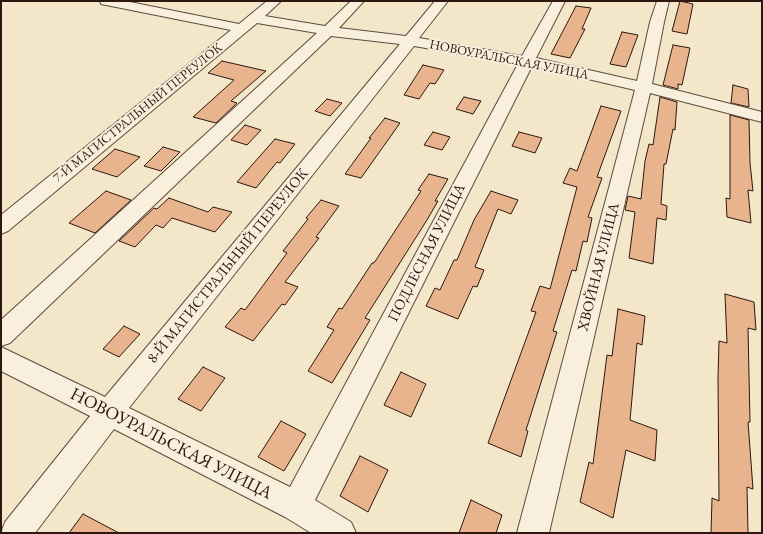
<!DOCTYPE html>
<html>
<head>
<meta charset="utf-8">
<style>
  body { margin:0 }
  #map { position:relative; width:763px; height:534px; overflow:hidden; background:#f4e7c9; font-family:"EB Garamond",serif }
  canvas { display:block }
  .frame { position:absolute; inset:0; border:2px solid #2d170e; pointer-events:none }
</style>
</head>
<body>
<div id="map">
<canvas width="763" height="534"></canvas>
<div class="frame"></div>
</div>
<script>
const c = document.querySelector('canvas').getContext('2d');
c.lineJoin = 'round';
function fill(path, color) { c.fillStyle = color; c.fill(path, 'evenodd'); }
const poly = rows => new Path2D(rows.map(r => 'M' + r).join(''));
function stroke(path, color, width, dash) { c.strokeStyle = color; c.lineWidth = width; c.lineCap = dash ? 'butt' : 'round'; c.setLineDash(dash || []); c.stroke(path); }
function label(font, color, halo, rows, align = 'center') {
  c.font = font + ' "EB Garamond",serif'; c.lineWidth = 4; c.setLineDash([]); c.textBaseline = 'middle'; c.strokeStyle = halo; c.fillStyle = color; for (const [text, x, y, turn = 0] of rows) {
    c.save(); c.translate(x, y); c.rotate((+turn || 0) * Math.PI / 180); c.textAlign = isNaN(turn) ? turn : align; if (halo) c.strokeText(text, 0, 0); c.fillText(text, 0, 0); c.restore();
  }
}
const building = poly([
  [680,1,693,4,687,34,672,31,680,1],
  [576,6,591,8,582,29,585,29,570,58,551,54,576,6],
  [622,32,638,35,626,67,610,64,622,32],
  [673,45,690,48,682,85,678,84,678,89,663,85,673,45],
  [222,61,266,71,231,101,237,103,216,123,193,117,234,80,208,73,222,61],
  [423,65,444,70,435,84,430,83,419,99,404,95,423,65],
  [733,85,748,89,749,107,731,103,733,85],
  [464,97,481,101,473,114,456,109,464,97],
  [660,97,677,102,675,130,673,129,666,164,664,164,661,204,667,206,666,220,657,218,653,264,629,258,635,212,625,210,628,196,641,199,645,161,649,144,653,145,660,97],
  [327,99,342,103,330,116,315,111,327,99],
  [601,106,621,111,597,177,602,178,588,217,592,218,587,242,583,241,576,271,572,270,553,331,557,332,526,430,528,431,521,457,488,443,536,312,531,311,540,286,550,289,577,187,563,183,570,168,577,171,601,106],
  [730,115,749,120,750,163,753,191,748,190,751,223,727,217,726,198,730,199,730,115],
  [385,118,400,123,361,178,345,174,371,138,369,138,385,118],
  [245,125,261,130,247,145,231,140,245,125],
  [433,132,450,137,442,150,424,145,433,132],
  [519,132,542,138,535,153,512,146,519,132],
  [275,139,295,144,280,163,277,162,256,188,237,182,275,139],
  [163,147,180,152,161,171,144,166,163,147],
  [115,149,140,157,117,177,92,169,115,149],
  [429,174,448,179,435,201,438,201,427,220,365,318,370,320,332,383,308,371,334,330,327,327,339,308,342,309,372,263,374,263,421,191,418,190,429,174],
  [106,191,131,200,95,233,69,223,106,191],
  [491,191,518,200,511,214,498,209,475,267,484,270,477,287,473,286,458,319,426,306,435,288,440,290,454,260,457,260,474,220,491,191],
  [169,198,208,212,213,207,232,212,215,232,172,218,163,228,156,225,135,247,119,241,154,208,157,209,169,198],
  [321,200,339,206,316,237,319,238,285,282,298,287,285,305,282,304,253,341,225,327,241,308,245,310,287,253,283,251,308,219,306,218,321,200],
  [725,294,754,302,756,330,748,328,750,422,748,422,753,489,747,487,748,533,711,533,712,498,719,501,718,378,719,341,727,343,725,294],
  [618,309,645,316,642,345,637,343,630,420,657,430,655,461,626,450,613,518,580,502,589,462,593,464,607,355,612,356,618,309],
  [124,326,140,334,119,357,103,349,124,326],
  [203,367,225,378,201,411,178,399,203,367],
  [401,372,426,384,411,417,384,405,401,372],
  [281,421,306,434,284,471,258,457,281,421],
  [360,456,388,470,368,512,340,496,360,456],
  [471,500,502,515,496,533,459,533,471,500],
  [83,514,119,533,69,533,83,514]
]);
fill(building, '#e7b48e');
stroke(building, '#2d170e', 1);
const minor = poly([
  [100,1,125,1,239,24,267,1,281,1,265,16,325,26,351,1,364,1,339,28,406,36,435,1,448,1,419,38,522,56,553,1,565,1,536,58,637,81,650,22,657,1,669,1,664,22,652,84,762,112,762,122,650,93,549,533,517,533,635,90,532,66,315,500,351,522,356,533,311,533,285,517,114,429,35,533,1,533,5,522,90,416,1,371,1,347,105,397,400,44,331,36,10,343,1,346,1,320,317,33,257,23,8,231,1,234,1,215,231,30,101,4,100,1],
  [414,46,518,64,290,487,129,408,414,46]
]);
stroke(minor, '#5f4b3d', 2);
fill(minor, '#f8efdc');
label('13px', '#2d170e', '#f8efdc', [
  ["НОВОУРАЛЬСКАЯ УЛИЦА",509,60,11],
  ["7-Й МАГИСТРАЛЬНЫЙ ПЕРЕУЛОК",138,113,-39]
]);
label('15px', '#2d170e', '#f8efdc', [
  ["ПОДЛЕСНАЯ УЛИЦА",427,253,-63],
  ["8-Й МАГИСТРАЛЬНЫЙ ПЕРЕУЛОК",228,266,-51],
  ["ХВОЙНАЯ УЛИЦА",599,267,-76]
]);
label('18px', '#2d170e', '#f8efdc', [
  ["НОВОУРАЛЬСКАЯ УЛИЦА",171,444,27]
]);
</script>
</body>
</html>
